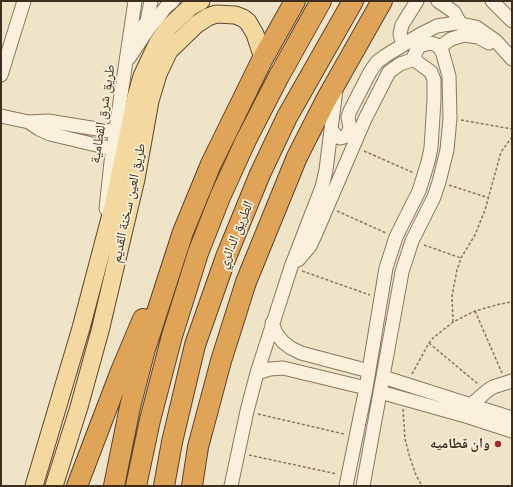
<!DOCTYPE html>
<html>
<head>
<meta charset="utf-8">
<style>
  body { margin:0 }
  #map { position:relative; width:513px; height:487px; overflow:hidden; background:#f0e4c8; font-family:Bitter,serif }
  canvas { display:block }
  .frame { position:absolute; inset:0; border:2px solid #3d2e20; pointer-events:none }
</style>
</head>
<body>
<div id="map">
<canvas width="513" height="487"></canvas>
<div class="frame"></div>
</div>
<script>
const c = document.querySelector('canvas').getContext('2d');
c.lineJoin = 'round';
const poly = rows => new Path2D(rows.map(r => 'M' + r).join(''));
function stroke(path, color, width, dash) { c.strokeStyle = color; c.lineWidth = width; c.lineCap = dash ? 'butt' : 'round'; c.setLineDash(dash || []); c.stroke(path); }
function label(font, color, halo, rows, align = 'center') {
  c.font = font + ' Bitter,"Noto Naskh Arabic",serif'; c.lineWidth = 3.5; c.setLineDash([]); c.textBaseline = 'middle'; c.strokeStyle = halo; c.fillStyle = color; for (const [text, x, y, turn = 0] of rows) {
    c.save(); c.translate(x, y); c.rotate((+turn || 0) * Math.PI / 180); c.textAlign = isNaN(turn) ? turn : align; if (halo) c.strokeText(text, 0, 0); c.fillText(text, 0, 0); c.restore();
  }
}
const minor = poly([
  [438,1,454,12,460,23],
  [492,1,512,21],
  [140,31,147,21,151,1],
  [403,45,400,34,402,25,417,1],
  [440,47,451,39,464,35,478,37,489,43],
  [129,58,147,31,166,7,173,1],
  [1,75,24,1],
  [1,116,29,122,48,121,116,132],
  [29,122,39,129,50,134,113,149],
  [331,129,336,136,340,138,344,137,348,133,350,128,348,117,350,111,370,72,377,62,385,56,421,34,437,26,456,23,476,27,496,41,512,59],
  [106,209,111,162,135,1],
  [298,260,310,246,316,233,365,119,389,72,400,64,415,59],
  [272,323,276,333,283,342,291,348,301,353,369,371],
  [257,373,270,369,283,368,366,388],
  [383,377,512,418],
  [380,392,469,417,512,431],
  [472,404,487,391,493,387,512,381],
  [231,486,247,411,257,373,291,267,322,187,326,170,336,89],
  [346,486,366,388,386,268,396,237,419,191,428,162,431,148,434,100,434,80,431,72,417,62,414,56,419,46,430,43,437,45,442,51,449,76,450,118,447,150,439,182,434,197,412,241,402,272,363,486]
]);
const major = poly([
  [34,486,81,328,113,207,136,97,142,76,158,42,169,27,190,7,201,1],
  [54,486,79,407,100,331,136,179,150,101,158,74,169,51,197,24,208,17,216,14,235,15,243,18,248,22,255,34,263,58]
]);
const highway = poly([
  [77,486,121,371,143,319],
  [114,486,130,407,145,349,183,232,211,164,263,58,295,1],
  [136,486,150,420,172,336,198,253,220,197,246,140,279,76,321,1],
  [164,486,172,442,195,345,226,257,260,174,287,117,353,1],
  [192,486,198,447,221,361,246,282,297,157,326,100,382,1]
]);
stroke(minor, '#8d765c', 15);
stroke(major, '#5b4430', 19);
stroke(highway, '#5b4430', 22);
stroke(poly([
  [461,120,512,129],
  [364,151,414,173],
  [449,185,489,198],
  [337,211,386,233],
  [424,245,461,258],
  [302,271,370,295],
  [475,311,502,373],
  [453,322,452,296,457,270,461,258,475,235,485,210,501,152,512,137],
  [429,343,478,384],
  [412,374,429,343,433,338,453,322,475,311,500,304,512,302],
  [403,409,405,439,410,458,416,475,422,486],
  [258,414,344,434],
  [249,455,337,474]
]), '#8d765c', 1.5, [3, 2]);
stroke(minor, '#faf1dc', 13);
stroke(major, '#f3d9a0', 17);
stroke(highway, '#e0a458', 20);
for (const [x, y, r, color] of [
  [498,444,4,"#9e2a2b"]
]) { const dot = new Path2D(); dot.arc(x, y, r, 0, 2 * Math.PI); c.fillStyle = color; c.fill(dot); stroke(dot, '#f7eed8', 1.5); }
label('14px', '#3d2e20', '#f7eed8', [
  ["طريق شرق القطامية",103,114,-81],
  ["طريق العين سخنة القديم",129,203,-78],
  ["الطريق الدائري",236,235,-68]
]);
label('bold 14px', '#3d2e20', '#f7eed8', [
  ["وان قطاميه",490,444]
], 'right');
</script>
</body>
</html>
